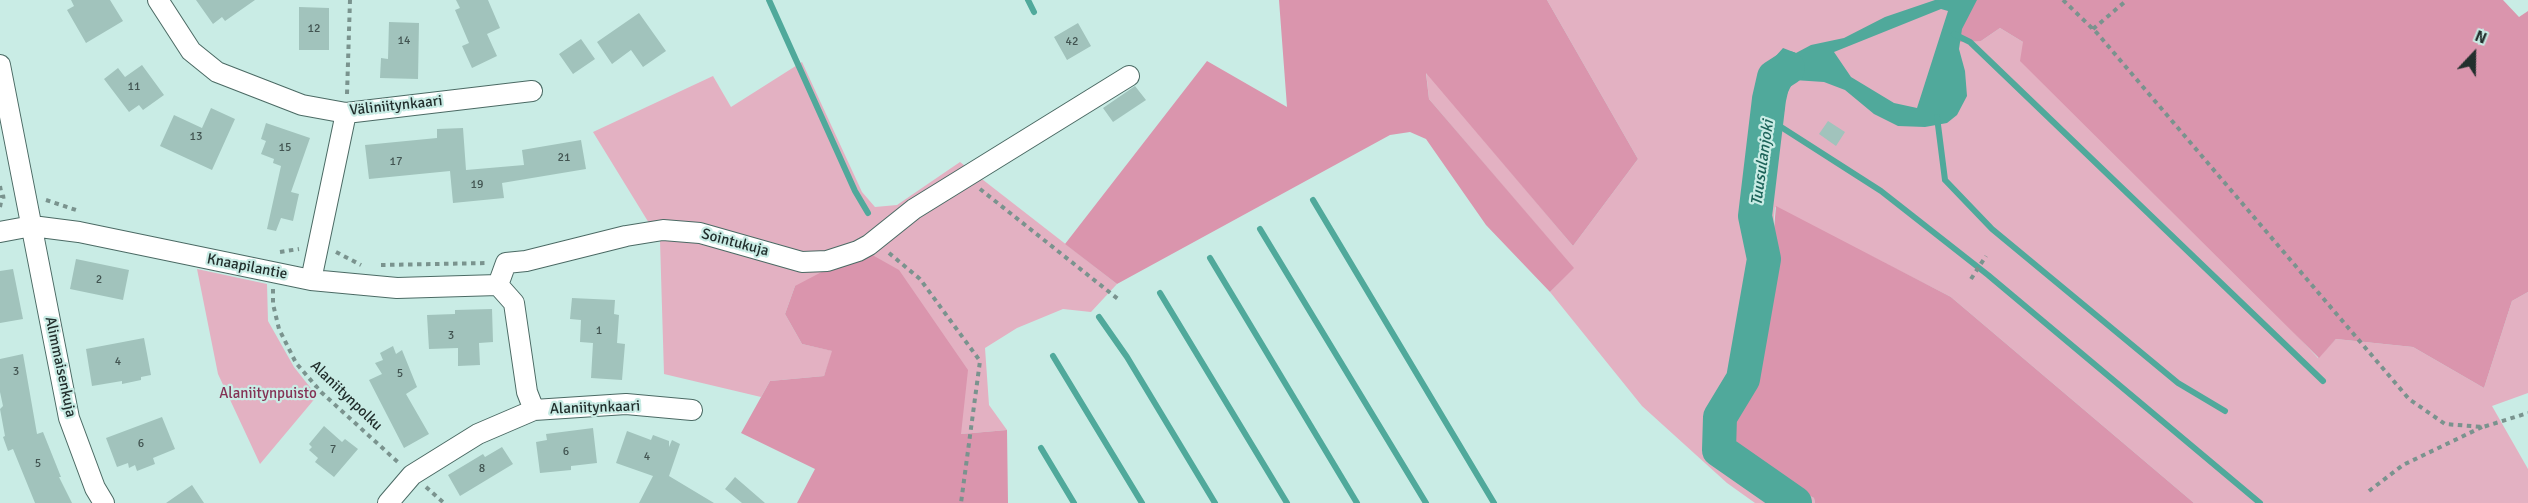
<!DOCTYPE html>
<html>
<head>
<meta charset="utf-8">
<style>
  body { margin:0 }
  #map { position:relative; width:2528px; height:503px; overflow:hidden; background:#c9ece5; font-family:Signika,sans-serif }
  canvas { display:block }
  .north { position:absolute; left:2444px; top:24px; width:60px; height:60px; -webkit-text-stroke:4px #c9ece5; paint-order:stroke; rotate:22deg; font-size:16px; font-weight:700; line-height:24px; text-align:center; color:#222f2d }
  .north::after { content:''; display:block; margin:auto; width:21px; height:27px; background:#222f2d; clip-path:polygon(50% 0,100% 100%,50% 72%,0 100%) }
</style>
</head>
<body>
<div id="map">
<canvas width="2528" height="503"></canvas>
<div class="north">N</div>
</div>
<script>
const c = document.querySelector('canvas').getContext('2d');
c.lineJoin = 'round';
function fill(path, color) { c.fillStyle = color; c.fill(path, 'evenodd'); }
const poly = rows => new Path2D(rows.map(r => 'M' + r).join(''));
function stroke(path, color, width, dash) { c.strokeStyle = color; c.lineWidth = width; c.lineCap = dash ? 'butt' : 'round'; c.setLineDash(dash || []); c.stroke(path); }
function label(font, color, halo, rows, align = 'center') {
  c.font = font + ' Signika,sans-serif'; c.lineWidth = 4.5; c.setLineDash([]); c.textBaseline = 'middle'; c.strokeStyle = halo; c.fillStyle = color; for (const [text, x, y, turn = 0] of rows) {
    c.save(); c.translate(x, y); c.rotate((+turn || 0) * Math.PI / 180); c.textAlign = isNaN(turn) ? turn : align; if (halo) c.strokeText(text, 0, 0); c.fillText(text, 0, 0); c.restore();
  }
}
fill(poly([
  [1547,0,1961,0,1981,41,2000,28,2023,42,2318,358,2336,339,2413,347,2484,388,2512,301,2528,292,2528,393,2492,406,2528,469,2528,503,2194,503,1951,297,1775,207,1763,353,1729,423,1747,464,1814,498,1815,503,1755,503,1727,483,1642,406,1550,292,1573,268,1429,99,1426,71,1573,246,1638,159],
  [802,62,862,192,875,207,897,205,960,162,1117,284,1091,312,1063,309,1017,328,985,348,989,405,1007,430,961,434,795,286,785,314,802,344,833,351,824,376,770,381,761,397,664,374,660,241,593,132,713,76,731,107],
  [197,269,267,284,268,321,294,367,317,396,260,464,218,374]
]), '#e3b1c2');
fill(poly([
  [1279,0,1547,0,1638,159,1573,246,1426,73,1429,99,1574,268,1550,292,1486,225,1426,139,1410,132,1390,135,1117,284,1065,244,1207,61,1287,107],
  [1961,0,2503,0,2519,17,2528,11,2528,292,2512,301,2484,388,2413,347,2336,339,2319,358,2020,61,2023,42,2000,28,1981,41,1942,43],
  [1776,206,1951,297,2194,503,1815,503,1814,498,1747,464,1726,448,1729,423,1763,353],
  [867,252,899,270,968,370,961,434,1007,430,1008,503,797,503,815,469,741,433,770,381,824,376,832,351,802,344,785,314,795,286,833,266]
]), '#da95ad');
fill(poly([
  [1935,0,1977,0,1962,29,1959,49,1965,71,1967,96,1957,115,1947,123,1925,127,1898,126,1874,114,1845,90,1824,82,1794,80,1786,96,1784,112,1756,103,1775,57,1783,48,1796,53,1811,45,1844,38,1885,17],
  [1941,9,1948,11,1917,108,1894,103,1851,77,1834,52]
]), '#50a99b');
stroke(poly([
  [769,0,855,191,868,213],
  [1028,0,1034,12],
  [1954,34,1970,42,2323,381],
  [1937,117,1945,180,1992,229,2178,383,2225,411],
  [1767,118,1881,191,1988,275,2260,503],
  [1313,200,1494,503],
  [1260,229,1426,503],
  [1210,258,1357,503],
  [1160,293,1287,503],
  [1099,317,1127,357,1215,503],
  [1053,356,1142,503],
  [1041,448,1074,503]
]), '#50a99b', 6);
stroke(poly([
  [1788,68,1774,77,1769,99,1755,216,1764,259,1743,379,1720,417,1719,450,1795,503]
]), '#50a99b', 34);
fill(poly([
  [71,0,110,0,123,21,86,43,67,10,74,6],
  [196,0,255,0,225,21,222,17,213,24],
  [456,0,488,0,500,28,487,34,497,56,472,68,462,46,469,43,455,10,460,8],
  [299,7,329,8,329,50,299,50],
  [639,13,666,51,643,67,631,50,612,64,597,42],
  [389,22,419,23,418,79,380,78,381,58,388,59],
  [1078,23,1091,46,1067,60,1054,37],
  [581,39,595,59,573,74,559,54],
  [142,65,164,95,143,110,139,105,129,112,104,79,118,68,125,77],
  [1135,86,1146,100,1113,122,1103,108],
  [211,108,235,119,212,170,160,146,174,115,202,128],
  [1828,121,1845,132,1836,146,1819,134],
  [266,123,310,138,291,192,299,194,293,221,281,218,276,231,267,229,281,166,273,163,274,159,261,154,266,141,261,139],
  [463,128,466,170,524,165,522,150,581,140,586,169,502,183,504,198,453,203,450,171,369,179,365,145,437,138,437,129],
  [76,259,129,270,123,300,70,289],
  [13,269,23,319,0,323,0,271],
  [572,298,615,300,614,314,619,315,617,343,625,344,622,380,591,378,593,343,580,342,581,320,570,319],
  [492,309,493,342,479,343,480,365,458,366,458,348,429,349,427,315,455,314,455,310],
  [144,338,151,375,141,377,141,380,122,384,122,381,92,386,86,349],
  [393,346,396,354,402,350,417,387,406,394,429,434,404,448,369,380,382,374,375,363,383,360,380,353],
  [23,354,37,434,43,432,61,477,59,477,72,503,35,503,13,449,8,451,3,437,5,436,0,409,3,406,0,392,0,359],
  [162,417,175,449,153,458,155,464,137,471,135,465,129,468,128,463,117,467,106,438],
  [324,426,342,442,345,439,358,449,334,477,315,462,318,458,309,450,312,447,309,444],
  [593,428,597,463,571,466,571,470,540,473,536,442,547,440,546,434],
  [627,431,651,440,653,435,669,441,669,447,672,440,680,444,669,476,714,503,639,503,653,476,616,463],
  [502,447,513,464,460,496,448,475,483,454,485,457],
  [735,477,765,503,742,503,725,489],
  [192,485,204,503,166,503]
]), '#a1c3bc');
const minor = poly([
  [158,0,191,51,217,72,302,105,346,113,532,91],
  [0,65,69,418,95,488,104,503],
  [0,232,32,226,79,232,311,280,397,288,498,285],
  [311,280,346,113],
  [498,285,506,263,526,261,626,236,663,230,700,233,802,262,827,261,858,251,869,245,914,209,1129,76],
  [498,285,514,303,527,392,534,410],
  [388,503,412,475,478,434,534,410,626,404,692,410]
]);
stroke(minor, '#4b6a64', 22);
stroke(poly([
  [2063,0,2097,33,2409,399,2445,424,2483,427,2528,413],
  [2093,29,2127,0],
  [347,94,350,0],
  [0,186,2,197],
  [980,189,1118,299],
  [46,200,79,211],
  [0,207,2,197,9,196],
  [280,252,299,249],
  [336,252,361,265],
  [889,253,920,279,980,361,961,503],
  [381,265,487,263],
  [1971,279,1986,256],
  [273,289,273,304,279,329,296,363,321,392,400,464],
  [426,487,444,503],
  [2369,491,2403,465,2482,427]
]), '#7a938e', 4, [4.5, 4.5]);
stroke(minor, '#fff', 20);
label('12px', '#425451', null, [
  ["12",314,29],
  ["14",404,41],
  ["42",1072,42],
  ["11",134,87],
  ["13",196,137],
  ["15",285,148],
  ["21",564,158],
  ["17",396,162],
  ["19",477,185],
  ["2",99,280],
  ["1",599,331],
  ["3",451,336],
  ["4",118,362],
  ["3",16,372],
  ["5",400,374],
  ["6",141,444],
  ["7",333,450],
  ["6",566,452],
  ["4",647,457],
  ["5",38,464],
  ["8",482,469]
]);
label('15px', '#222f2d', '#c9ece5', [
  ["Väliniitynkaari",396,106,-6],
  ["Sointukuja",735,243,15],
  ["Knaapilantie",247,267,11],
  ["Alimmaisenkuja",60,367,78],
  ["Alaniitynpolku",346,396,44],
  ["Alaniitynkaari",595,408,-2]
]);
label('15px', '#843255', '#c9ece5', [
  ["Alaniitynpuisto",268,394]
]);
label('italic 16px', '#1c6359', '#c9ece5', [
  ["Tuusulanjoki",1763,163,-82]
]);
</script>
</body>
</html>
